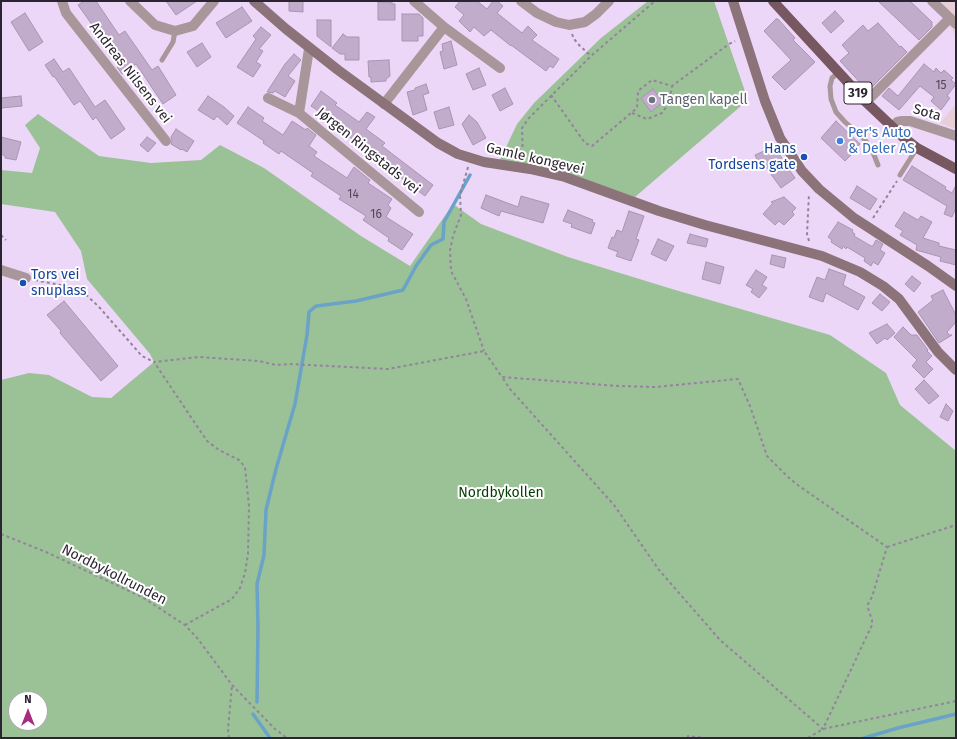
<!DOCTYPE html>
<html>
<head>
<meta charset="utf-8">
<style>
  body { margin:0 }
  #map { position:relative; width:957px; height:739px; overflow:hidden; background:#edd7f8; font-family:"Fira Sans",sans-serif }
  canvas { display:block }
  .frame { position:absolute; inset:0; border:2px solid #2d2431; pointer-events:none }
  .north { position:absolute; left:8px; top:691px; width:40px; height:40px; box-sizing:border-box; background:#fff; border:1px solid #aba7ad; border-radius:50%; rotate:0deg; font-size:11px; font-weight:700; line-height:16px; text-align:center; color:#2d2431 }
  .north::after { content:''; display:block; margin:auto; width:14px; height:18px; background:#a72b7e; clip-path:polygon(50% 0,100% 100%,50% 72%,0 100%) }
</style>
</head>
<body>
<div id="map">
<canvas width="957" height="739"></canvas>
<div class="frame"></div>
<div class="north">N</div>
</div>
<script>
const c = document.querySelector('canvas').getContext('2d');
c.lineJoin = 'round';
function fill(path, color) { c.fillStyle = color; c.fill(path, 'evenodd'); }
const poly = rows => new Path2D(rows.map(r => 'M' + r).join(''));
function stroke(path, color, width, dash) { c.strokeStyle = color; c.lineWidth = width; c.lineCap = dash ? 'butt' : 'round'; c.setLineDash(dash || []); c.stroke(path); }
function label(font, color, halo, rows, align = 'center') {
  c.font = font + ' "Fira Sans",sans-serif'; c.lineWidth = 4; c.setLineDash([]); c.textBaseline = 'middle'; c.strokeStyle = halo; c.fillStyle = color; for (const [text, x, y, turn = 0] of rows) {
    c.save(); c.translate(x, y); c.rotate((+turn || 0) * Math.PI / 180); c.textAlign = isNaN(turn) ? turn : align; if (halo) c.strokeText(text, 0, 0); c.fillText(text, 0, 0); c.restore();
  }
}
fill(poly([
  [926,1,956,1,956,36,944,18],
  [956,104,956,129,940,123]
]), '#e8cfd7');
fill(poly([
  [648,1,714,1,748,100,635,197,575,176,500,160,517,124,534,103,601,38],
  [38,114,99,156,151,163,201,160,220,145,264,168,361,236,410,266,453,204,481,224,568,257,672,289,830,335,886,373,900,405,956,451,956,738,1,738,1,380,29,373,49,375,92,397,111,398,154,362,150,354,87,279,81,251,55,212,1,204,1,170,32,173,40,148,25,125],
  [16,699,40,699,40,723,16,723]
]), '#9bc197');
stroke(poly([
  [257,702,258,626,257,584,264,555,266,510,276,469,295,404,307,335,309,312,316,306,356,301,403,290,416,266,431,245,443,239,444,222,470,175],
  [253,714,270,738],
  [864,738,898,728,956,714]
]), '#6aa3c7', 3.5);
const building = poly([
  [84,1,96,1,119,35,125,31,152,70,158,66,176,95,163,104,136,64,122,74,117,67,125,61,116,47,115,48,103,30,98,33,78,5,84,1],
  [166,1,197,1,176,15,166,1],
  [289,1,303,1,303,12,289,11,289,1],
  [460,1,477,1,487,9,493,1,497,1,503,6,497,13,522,33,528,26,537,35,532,40,559,59,553,68,550,66,546,71,511,45,511,46,491,30,484,36,474,27,470,32,459,21,464,15,455,7,460,1],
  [878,1,910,1,932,22,932,27,919,40,878,1],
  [378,2,392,2,392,4,395,4,395,20,378,20,378,2],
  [242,7,252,21,226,38,216,23,242,7],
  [835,11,844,21,831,33,822,23,835,11],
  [25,13,43,42,29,51,11,22,25,13],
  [402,14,419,14,423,18,423,36,418,36,418,41,402,41,402,14],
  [776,19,778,19,795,38,793,40,815,62,785,90,772,77,791,60,764,31,776,19],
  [317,20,331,20,331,47,317,36,317,20],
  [878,23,900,47,901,46,907,52,871,88,865,88,840,61,849,53,842,45,863,25,868,31,878,23],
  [261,27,271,35,259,49,263,51,256,62,261,65,253,77,237,67,256,39,253,36,261,27],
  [343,34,347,37,359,37,359,60,345,60,345,54,340,54,332,48,343,34],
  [451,41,457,65,444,69,440,52,443,51,442,44,451,41],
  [202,43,211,57,197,67,187,52,202,43],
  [294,54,301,60,300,61,288,76,295,81,285,97,275,91,273,93,267,92,285,64,294,54],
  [54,59,63,72,69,68,95,107,105,100,125,129,111,139,96,117,93,120,80,101,74,105,54,76,53,77,45,65,54,59],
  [389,60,390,76,386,79,386,81,371,82,371,77,369,77,368,61,389,60],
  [924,64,934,72,936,68,941,73,944,70,953,78,951,80,956,84,947,96,950,98,941,110,931,101,934,97,920,86,899,110,882,96,889,88,898,96,924,64],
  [479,68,486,85,473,90,466,74,479,68],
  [426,84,429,93,423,95,427,110,413,115,407,92,415,90,415,88,426,84],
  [505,88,513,104,500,111,492,95,505,88],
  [653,89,663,102,651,112,641,98,653,89],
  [321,91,337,103,335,105,359,122,367,112,375,117,366,129,385,143,382,146,433,185,425,196,359,147,361,145,335,127,337,124,311,106,321,91],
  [21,96,22,106,1,108,1,98,21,96],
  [208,96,224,107,234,116,227,125,217,116,214,120,198,110,208,96],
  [248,107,264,118,262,121,283,135,292,121,306,130,307,128,316,135,309,146,317,152,314,156,347,178,354,167,370,180,368,183,392,199,388,205,391,208,386,217,413,234,402,250,388,241,389,238,363,220,366,216,339,199,341,196,311,176,313,173,281,151,279,154,263,143,264,141,237,123,248,107],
  [449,107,454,125,439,129,434,112,449,107],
  [469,115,477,122,486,138,473,145,462,124,469,115],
  [836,121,860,144,854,150,855,151,845,161,821,138,836,121],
  [176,129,194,141,187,152,182,149,181,150,171,144,172,140,171,137,176,129],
  [1,137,21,142,16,160,5,158,5,156,1,154,1,137],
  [147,137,156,143,148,152,140,145,147,137],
  [775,146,785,164,795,178,781,188,762,162,759,164,755,155,775,146],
  [912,166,946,187,945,189,952,193,956,185,956,211,955,210,952,217,944,214,947,206,903,180,912,166],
  [857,186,877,199,870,210,850,198,857,186],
  [486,195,518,207,521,196,549,204,543,223,501,211,499,216,481,208,486,195],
  [784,197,796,208,792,212,794,214,794,215,784,225,779,221,775,225,763,214,773,203,771,202,784,197],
  [568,210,593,220,592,222,595,223,591,234,571,227,572,224,563,221,568,210],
  [629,211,644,216,636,239,639,240,631,261,616,256,618,252,608,248,612,237,614,238,617,230,622,232,629,211],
  [904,212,918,220,921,216,932,222,923,238,939,243,939,246,956,250,956,265,940,261,941,257,916,250,917,245,900,235,903,231,895,226,904,212],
  [838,222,853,230,852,232,855,234,854,236,871,246,873,246,876,240,883,244,880,250,885,253,878,265,873,262,871,266,864,261,865,258,847,247,846,249,843,246,842,249,831,242,832,240,828,237,838,222],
  [690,234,708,239,706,247,687,243,690,234],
  [658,239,674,246,666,261,651,254,658,239],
  [772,255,786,258,784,268,770,264,772,255],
  [706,262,724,267,720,284,702,279,706,262],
  [829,269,846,275,843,285,865,297,858,310,826,293,823,302,809,297,817,277,825,280,829,269],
  [756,270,767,277,762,285,767,288,759,298,751,292,753,289,746,285,756,270],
  [912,276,921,283,914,292,905,284,912,276],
  [943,290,956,315,956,322,947,332,949,335,952,335,939,343,918,312,933,300,931,296,943,290],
  [880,294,890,302,882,311,872,303,880,294],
  [64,301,118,366,101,381,60,333,61,331,47,315,64,301],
  [887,324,895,333,887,340,885,338,877,344,869,333,887,324],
  [903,327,911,335,917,335,928,350,927,351,932,356,926,362,933,369,924,378,912,366,917,360,894,337,903,327],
  [924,380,939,396,929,404,915,389,924,380],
  [946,404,953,411,948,421,940,417,946,404]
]);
fill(building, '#c2accc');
stroke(building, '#a994b3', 1);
stroke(poly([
  [572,34,574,39,580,46,591,56],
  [551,95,585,143,592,146,637,108,638,91,652,80,672,86,729,44,735,41],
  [632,113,647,119,662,113,669,103,672,86],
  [523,159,522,128,528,119,591,56,655,1],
  [468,167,460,195,461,215,453,236,450,250,451,271,466,299,484,351],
  [873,218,897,181],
  [1,235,6,240],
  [809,241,807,234,809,194],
  [35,280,80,289,99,307,142,356,154,362],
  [1,534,46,552,142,597,185,625,198,639,232,685,275,729,287,738],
  [887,547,956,525],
  [185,625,232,599,240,588,245,573,248,554,249,506,245,467,239,460,219,450,207,441,154,362,199,357,259,361,276,365,289,364,388,369,484,351,502,377,618,386,655,387,738,379,750,406,767,456,788,477,799,486,887,547,872,597,868,604,868,608,872,620,872,625,823,729,720,640,659,570,614,505,510,389,502,377],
  [229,738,228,729,232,685],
  [688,738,688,736,704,738],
  [808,738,823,729,956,701]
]), '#94849b', 2, [3, 3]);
stroke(poly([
  [162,60,173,42,175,31],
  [839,72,832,78,830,86,831,99,836,112,845,122,865,140,872,150,878,165],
  [900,175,917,148]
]), '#a8969a', 5);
stroke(poly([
  [62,1,66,13,166,141],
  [130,1,155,25,175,31,193,26,214,1],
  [414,1,444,27,500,68],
  [521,1,537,13,556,22,569,25,585,22,596,14,609,1],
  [932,1,956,24],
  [309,49,299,113,419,212],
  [268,98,299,113],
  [866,102,950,18],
  [384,104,444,27],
  [893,127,897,122,902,121,910,121,956,136],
  [1,270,26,278]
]), '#a8969a', 10);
stroke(poly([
  [254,1,286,29,338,70,438,143,458,154,484,162,530,169,565,177,659,211,705,225,822,256,860,272,883,286,899,299,938,352,956,370],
  [733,1,765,101,780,138,802,171,819,189,854,218,928,266,956,286]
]), '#8c7279', 10);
stroke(poly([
  [773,1,866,102,903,137,917,148,956,169]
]), '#775861', 10);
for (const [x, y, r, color] of [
  [652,100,4,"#6b7280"],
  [840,141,4,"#3f7fe0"],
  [804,157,4,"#1a4fb4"],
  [23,283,4,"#1a4fb4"]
]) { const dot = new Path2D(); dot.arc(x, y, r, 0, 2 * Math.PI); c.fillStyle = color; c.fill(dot); stroke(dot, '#fff', 1.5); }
label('12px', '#524658', null, [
  ["15",941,86],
  ["14",353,195],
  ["16",376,215]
]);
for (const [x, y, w] of [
  [858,93,28]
]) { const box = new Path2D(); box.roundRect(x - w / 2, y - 11, w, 22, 3); c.fillStyle = '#fff'; c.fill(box); stroke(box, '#2d2431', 1); }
label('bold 13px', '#2d2431', null, [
  ["319",858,93]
]);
label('14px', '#2d2431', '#fff', [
  ["Andreas Nilsens vei",130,73,52],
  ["Sota",927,113,16],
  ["Jørgen Ringstads vei",368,151,39],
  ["Gamle kongevei",535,159,13],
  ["Nordbykollrunden",114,575,27]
]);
label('14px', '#5b616d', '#fff', [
  ["Tangen kapell",660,100]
], 'left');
label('14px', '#366cbe', '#fff', [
  ["Per's Auto",848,133],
  ["& Deler AS",848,149]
], 'left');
label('14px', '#164399', '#fff', [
  ["Hans",796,149],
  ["Tordsens gate",796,165],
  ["Tors vei",31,275,"left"],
  ["snuplass",31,291,"left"]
], 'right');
label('14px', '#003e00', '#fff', [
  ["Nordbykollen",501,493]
]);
</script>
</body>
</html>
